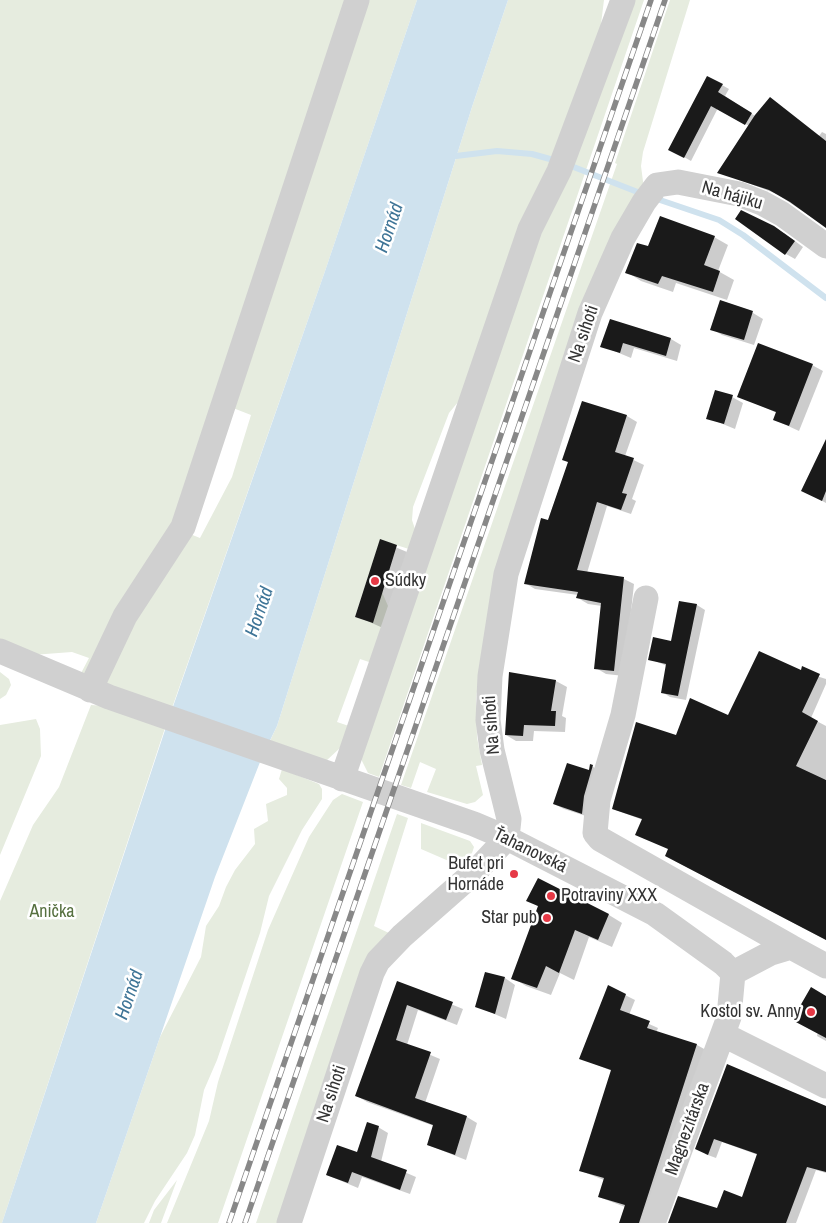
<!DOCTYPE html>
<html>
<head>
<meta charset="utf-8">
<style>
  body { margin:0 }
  canvas { display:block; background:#fff }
</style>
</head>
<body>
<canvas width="826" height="1223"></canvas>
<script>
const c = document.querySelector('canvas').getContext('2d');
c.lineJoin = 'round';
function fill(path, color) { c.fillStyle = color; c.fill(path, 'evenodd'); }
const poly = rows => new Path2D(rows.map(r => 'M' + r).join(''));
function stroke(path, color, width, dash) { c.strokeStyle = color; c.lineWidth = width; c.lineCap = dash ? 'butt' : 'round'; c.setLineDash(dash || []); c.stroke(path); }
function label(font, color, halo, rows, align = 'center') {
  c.font = font + ' "Archivo Narrow",sans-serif'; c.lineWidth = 5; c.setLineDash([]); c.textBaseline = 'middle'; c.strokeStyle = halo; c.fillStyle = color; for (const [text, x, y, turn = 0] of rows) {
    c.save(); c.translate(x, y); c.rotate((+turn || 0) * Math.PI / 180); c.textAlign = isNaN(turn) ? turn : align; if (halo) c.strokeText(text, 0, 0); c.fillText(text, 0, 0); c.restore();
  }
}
fill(poly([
  [0,0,349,0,186,499,91,669,79,677,89,658,72,652,32,655,0,644],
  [364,0,417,0,324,274,172,708,105,685,124,629,185,532,200,538,232,477,251,415,233,408],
  [508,0,604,0,600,32,463,396,449,413,413,507,412,520,415,529,409,549,380,540,355,617,373,622,382,592,388,606,387,622,375,664,360,659,337,722,352,727,340,748,326,761,269,743,277,726,472,107],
  [629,0,644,0,379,777,368,773,360,757,505,323],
  [670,0,690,0,643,152,641,166,644,189,487,618,476,699,477,737,482,765,476,766,483,795,475,802,467,804,427,792,436,769,420,762,411,788,401,785,617,164,615,163],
  [0,672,9,679,11,685,6,695,0,699],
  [91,705,105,706,165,728,2,1223,0,1223,0,901,33,825,59,787],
  [36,719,40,729,41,756,0,855,0,725],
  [282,769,319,784,322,789,322,799,302,830,269,896,260,933,217,1060,204,1090,195,1135,187,1153,155,1201,144,1223,96,1223,160,1037,201,957,206,926,219,906,226,887,235,870,255,844,254,829,268,821,266,804,287,795,287,788,279,779],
  [342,794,363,802,218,1223,167,1223,209,1121,218,1082,268,930,309,837,333,800],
  [397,814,408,818,374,926,391,934,280,1223,256,1223],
  [421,823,470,841,474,847,472,853,458,865,421,849],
  [177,1180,161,1223,149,1223,154,1210]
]), '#e6ecdf');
fill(poly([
  [417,0,508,0,472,107,277,726,262,757,215,877,96,1223,2,1223,169,718,324,274]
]), '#cfe2ee');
fill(poly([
  [708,77,729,89,725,96,755,116,819,136,822,132,826,134,826,227,777,194,719,172,749,126,718,108,691,161,670,149],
  [784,233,803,247,795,259,786,254],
  [714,237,728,245,718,271,734,280,727,300,676,283,673,292,641,281,627,272,649,248],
  [721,302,753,313,763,319,754,345,722,335,712,329],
  [610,320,671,339,681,345,677,361,634,348,631,358,602,346],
  [812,365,823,371,799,431,775,420,777,413,739,396],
  [732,397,743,403,735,429,708,418],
  [583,402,627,416,637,422,625,456,644,465,632,499,636,501,631,514,607,506,587,573,624,579,634,584,624,676,606,674,596,668,602,606,588,604,578,598,578,595,535,589,525,583,569,462,563,459],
  [826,452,826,503,813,496],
  [381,541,407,552,383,628,356,616],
  [680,602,697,605,705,610,686,700,670,697,662,692,667,666,650,659,672,643],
  [801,671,826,679,826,684,811,718,826,726,826,779,822,789,826,791,826,940,675,861,669,849,643,820,613,809,637,723,676,737,729,717],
  [511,674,556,681,567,687,562,716,566,718,565,732,534,731,533,741,516,741,506,735],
  [591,766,603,772,592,818,564,809,554,804,590,772],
  [528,900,609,915,622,923,612,947,589,937,574,980,560,973,551,995,526,986,513,978,539,907],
  [505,978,515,985,506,1019,476,1006],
  [397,982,463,1009,457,1025,418,1010,407,1045,440,1059,425,1103,467,1117,477,1123,466,1160,428,1145,434,1126,367,1102,357,1096],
  [609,987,635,1000,629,1015,658,1028,656,1033,697,1045,706,1050,649,1223,624,1223,625,1207,599,1197,604,1180,581,1171,612,1071,580,1058],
  [826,997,826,1041,817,1036],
  [728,1066,826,1106,826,1173,816,1170,796,1223,669,1223,718,1209,743,1199,758,1155,722,1142,716,1158,705,1154],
  [378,1127,388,1133,381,1162,416,1177,410,1194,362,1177,358,1188,327,1175,357,1154]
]), '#0003');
stroke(poly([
  [456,156,497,151,532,154,557,161],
  [566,164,640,193],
  [660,200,719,220,743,235,826,298]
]), '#cfe2ee', 6);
fill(poly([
  [707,76,723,84,718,92,752,113,745,125,711,106,684,158,668,150],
  [770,97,826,141,826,228,790,202,769,190,717,173,755,115],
  [741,210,774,226,795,241,785,255,735,219],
  [660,216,715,236,704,265,720,271,713,292,662,276,658,284,625,273,637,243,648,246],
  [720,300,753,311,744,340,710,330],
  [610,319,671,338,666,356,623,343,620,353,600,347],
  [758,343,813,364,789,426,773,420,776,412,737,397],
  [715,390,733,395,724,424,706,419],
  [582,401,627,415,615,452,634,458,622,493,627,494,621,510,597,502,577,570,624,577,614,671,594,669,601,603,576,598,578,592,524,584,541,518,548,520,568,462,562,460],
  [826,439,826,491,822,501,801,491],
  [380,539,397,545,373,623,355,617],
  [679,601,697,604,678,696,661,693,666,664,648,660,653,637,671,641],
  [759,651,801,670,802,666,820,674,802,712,818,721,796,766,826,780,826,940,665,856,668,849,635,835,642,819,612,809,636,722,676,735,690,698,728,715],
  [509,672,556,680,551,711,556,711,555,726,524,725,523,736,505,735],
  [567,763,589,770,590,764,593,765,584,796,582,814,553,804],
  [538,878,609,914,598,940,575,930,559,973,546,966,537,988,511,979,538,906,526,901],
  [485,972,505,977,495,1014,475,1007],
  [397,981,453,1002,446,1020,407,1005,396,1040,431,1052,415,1098,467,1116,455,1155,427,1145,433,1125,355,1096],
  [608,985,626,994,620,1010,650,1021,647,1028,697,1044,639,1223,619,1223,625,1205,598,1197,604,1178,579,1171,611,1070,579,1059],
  [811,987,826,996,826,1038,792,1020],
  [727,1064,826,1106,826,1172,807,1167,786,1223,668,1223,678,1196,717,1208,724,1190,742,1197,757,1154,714,1139,708,1155,695,1149],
  [367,1122,379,1126,371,1157,407,1170,400,1190,352,1172,348,1183,326,1175,337,1145,357,1152]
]), '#1a1a1a');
stroke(poly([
  [646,598,623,715,598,800,595,833,600,839,791,947],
  [0,651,109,697,474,824,507,838,655,914,723,963,733,973,729,1017,653,1223],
  [90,690,125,616,183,527,357,0],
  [342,779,530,229,559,171,623,0],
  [733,973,771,953,791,947,826,966],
  [724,1035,826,1086],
  [289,1223,372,973,378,961,402,936,477,870,507,838,509,819,492,750,488,720,490,676,506,574,590,313,623,238,644,202,657,185,678,182,739,194,762,203,782,214,826,246]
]), '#d0d0d0', 25);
const rail = poly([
  [229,1223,651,0],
  [245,1223,665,0]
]);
stroke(rail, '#888', 5.5);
stroke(rail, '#fff', 4, [11]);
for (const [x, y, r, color] of [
  [375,581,5,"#e63946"],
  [514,874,5,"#e63946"],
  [551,896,5,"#e63946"],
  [547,918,5,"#e63946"],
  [811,1012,5,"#e63946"]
]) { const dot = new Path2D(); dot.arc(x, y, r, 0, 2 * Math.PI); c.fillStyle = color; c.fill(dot); stroke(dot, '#fff', 2); }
label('18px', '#333', '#fff', [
  ["Na hájiku",732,196,16],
  ["Na sihoti",584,334,-71],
  ["Na sihoti",492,725,-94],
  ["Ťahanovská",530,851,26],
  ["Na sihoti",332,1094,-72],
  ["Magnezitárska",688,1129,-70]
]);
label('18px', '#333', '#fff', [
  ["Súdky",385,581,"left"],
  ["Bufet pri",504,864],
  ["Hornáde",504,885],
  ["Potraviny XXX",561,896,"left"],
  ["Star pub",537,918],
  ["Kostol sv. Anny",801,1012]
], 'right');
label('18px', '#56703f', '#fff', [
  ["Anička",52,912]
]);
label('italic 19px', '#3f7597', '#fff', [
  ["Hornád",390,228,-71],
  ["Hornád",260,612,-71],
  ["Hornád",130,995,-71]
]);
</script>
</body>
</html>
